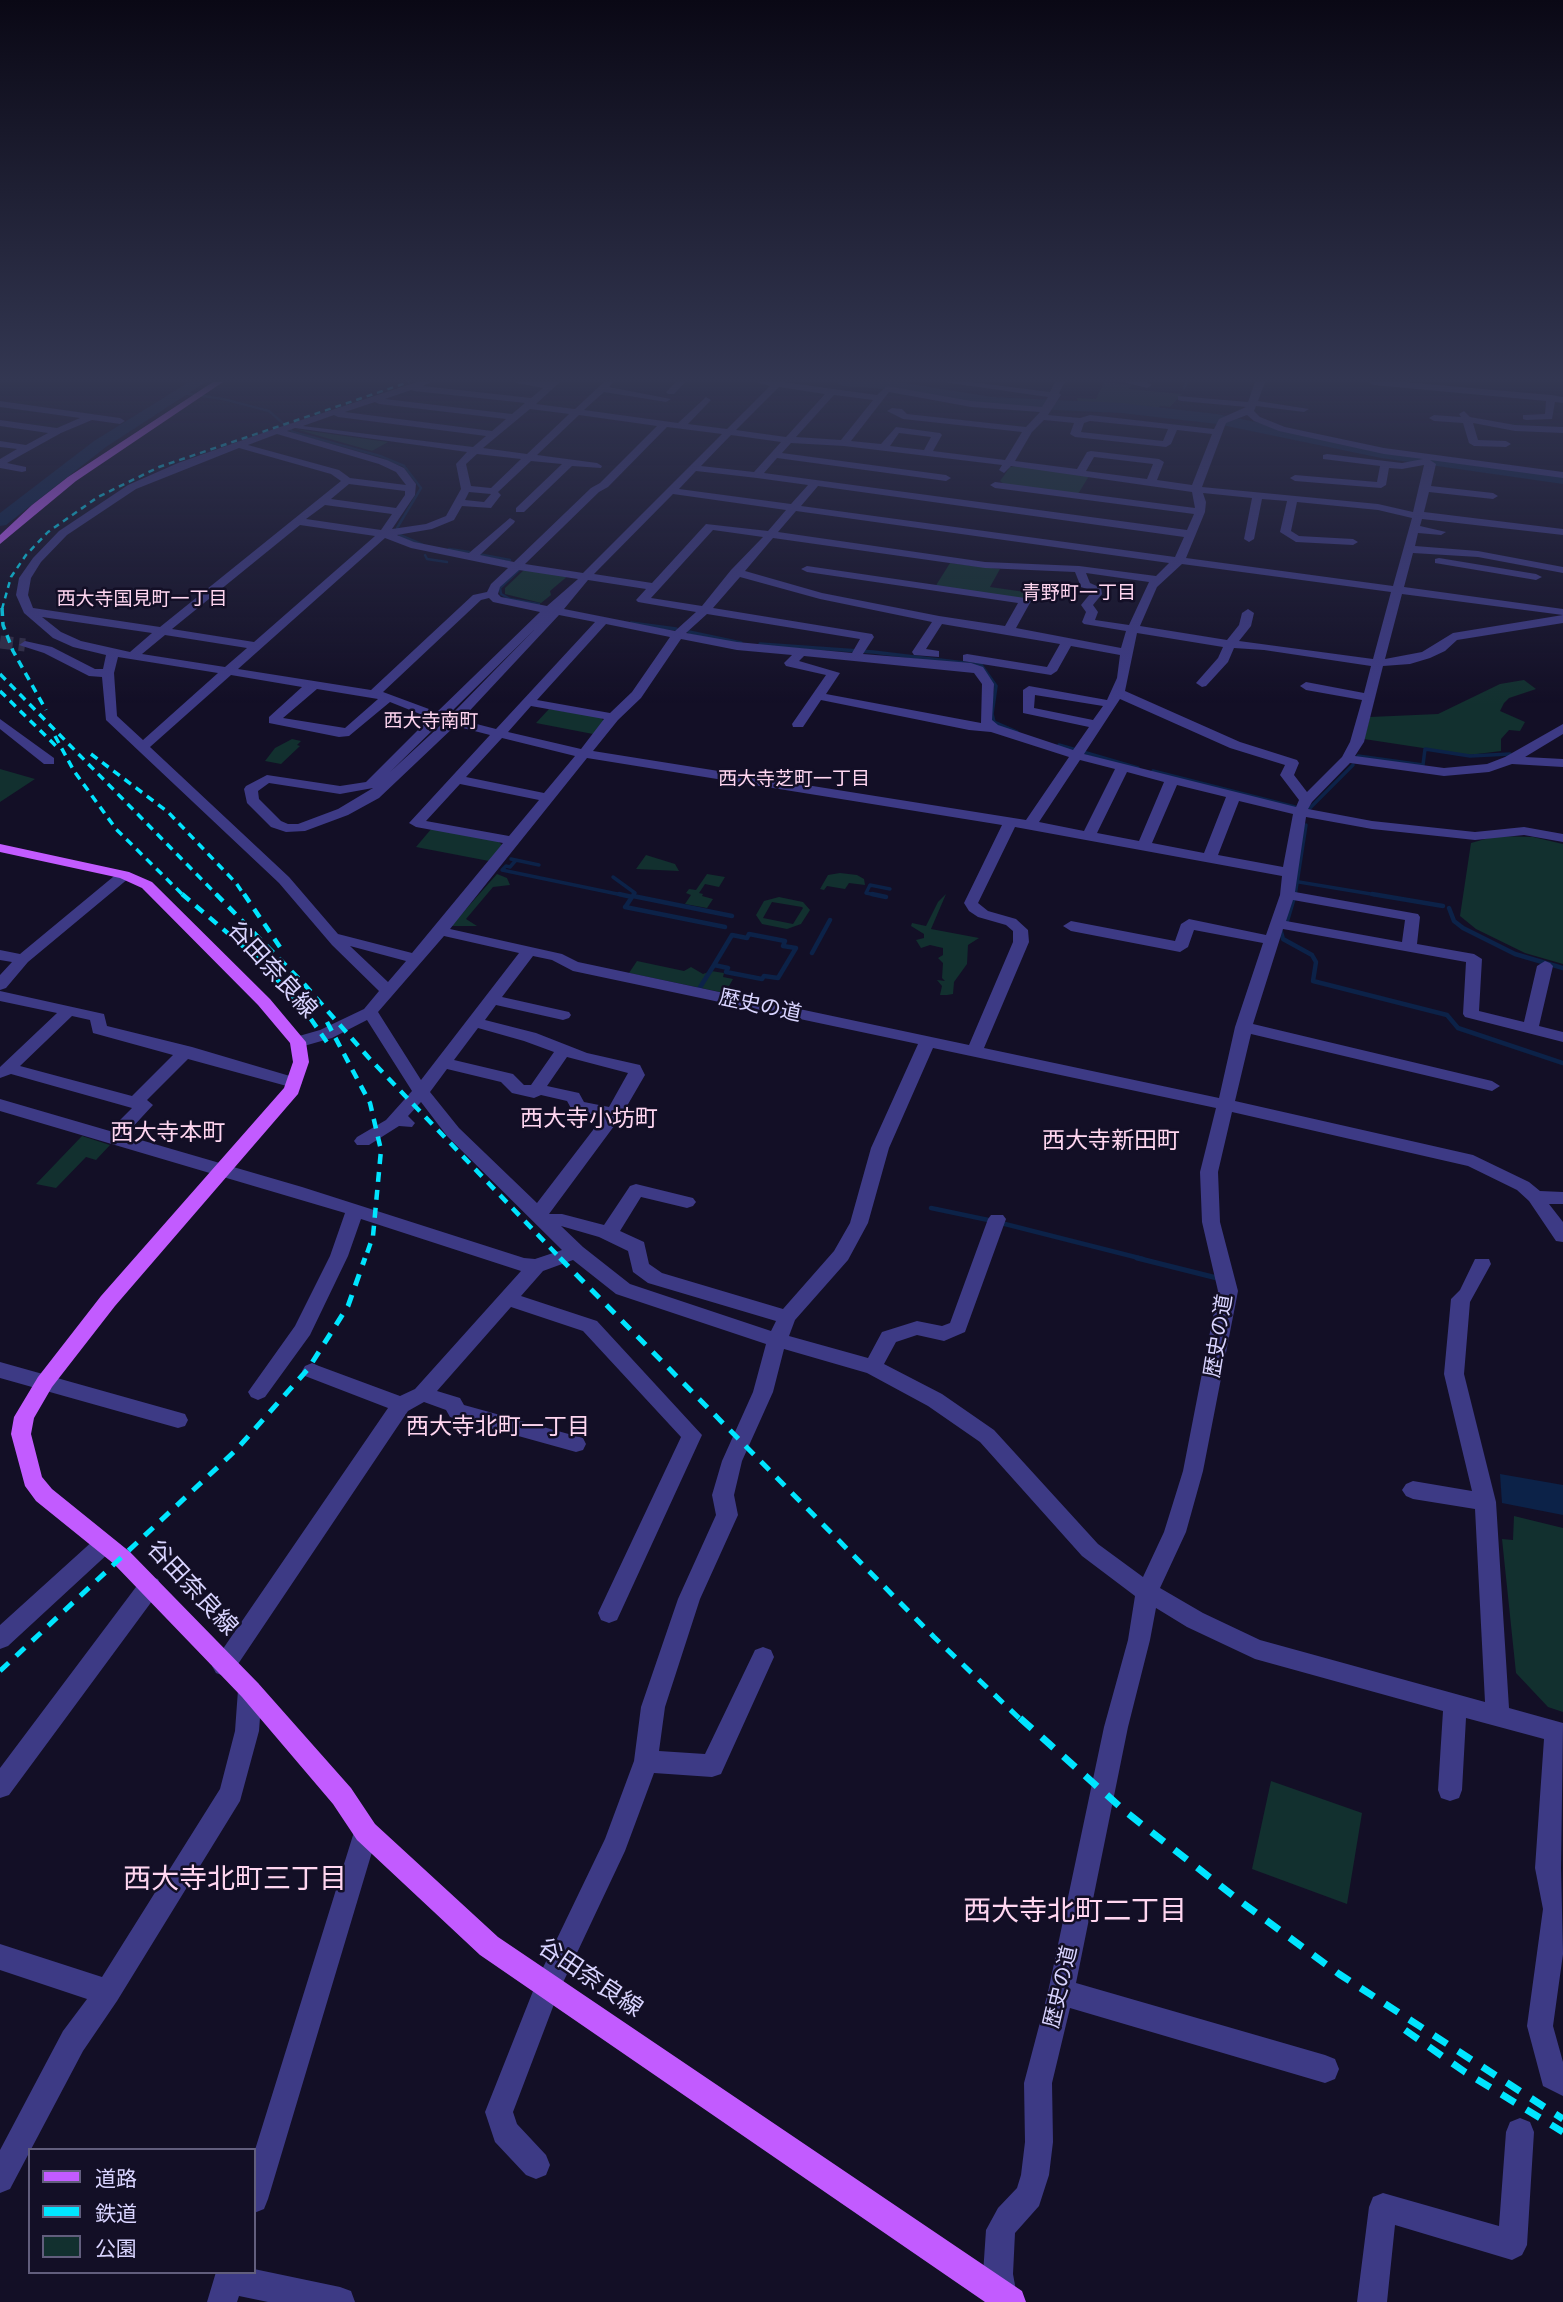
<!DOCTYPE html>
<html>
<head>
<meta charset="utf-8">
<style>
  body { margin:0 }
  #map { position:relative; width:1563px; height:2302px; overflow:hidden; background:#130f26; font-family:"Work Sans","Noto Sans JP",sans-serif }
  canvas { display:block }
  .legend { position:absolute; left:28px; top:2148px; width:228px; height:126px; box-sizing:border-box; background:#130f26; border:2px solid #625e7d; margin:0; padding:9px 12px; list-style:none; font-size:21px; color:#d9d4ff }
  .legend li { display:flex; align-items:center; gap:14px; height:35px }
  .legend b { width:35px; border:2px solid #625e7d }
</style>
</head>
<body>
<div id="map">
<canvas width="1563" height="2302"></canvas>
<ul class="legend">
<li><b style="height:9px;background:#c25bff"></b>道路</li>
<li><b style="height:9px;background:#00e5ff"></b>鉄道</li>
<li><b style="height:19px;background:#12302f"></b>公園</li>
</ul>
</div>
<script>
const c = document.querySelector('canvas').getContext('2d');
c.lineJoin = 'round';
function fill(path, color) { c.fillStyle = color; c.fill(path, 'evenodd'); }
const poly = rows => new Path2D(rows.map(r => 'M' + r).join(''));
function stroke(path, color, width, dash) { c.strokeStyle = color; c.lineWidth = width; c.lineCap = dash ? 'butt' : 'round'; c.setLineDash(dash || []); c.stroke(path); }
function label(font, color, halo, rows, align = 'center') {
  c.font = font + ' "Work Sans","Noto Sans JP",sans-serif'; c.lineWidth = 5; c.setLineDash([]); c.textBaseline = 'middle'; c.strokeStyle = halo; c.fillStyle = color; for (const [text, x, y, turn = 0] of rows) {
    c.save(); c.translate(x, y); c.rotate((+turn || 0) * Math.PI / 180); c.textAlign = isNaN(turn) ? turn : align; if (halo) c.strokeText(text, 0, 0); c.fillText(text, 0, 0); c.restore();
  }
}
fill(poly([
  [1104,382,1131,385,1129,389,1182,394,1170,407,1160,406,1158,409,1078,403,1077,398,1096,399],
  [295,429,388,442,372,451],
  [1016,466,1089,476,1078,494,1004,484,1000,481,1010,467],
  [950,563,1000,569,990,587,1032,593,1028,600,935,587],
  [525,569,569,575,550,591,551,595,541,603,505,594,505,588],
  [1524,680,1536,689,1509,698,1504,703,1500,711,1525,722,1520,731,1509,730,1501,739,1501,751,1469,755,1364,739,1370,717,1438,714,1500,684],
  [549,709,601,717,604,722,593,734,536,723],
  [292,739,301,741,297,745,300,746,281,764,265,761,275,748],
  [0,769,35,779,0,802],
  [432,828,498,841,502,845,489,861,416,847],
  [1496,836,1533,837,1563,844,1563,964,1525,953,1476,929,1460,916,1471,843],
  [646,855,675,864,679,871,636,869],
  [840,873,857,875,864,879,865,885,849,883,845,889,827,886,824,890,820,889,828,875],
  [497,874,507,878,510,885,493,887,466,919,477,926,451,926],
  [707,874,725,877,719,887,705,884,699,893,703,894,702,896,713,899,707,908,685,904,691,895,686,893,689,889,696,890],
  [946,894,931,929,979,938,968,945,967,964,954,982,953,994,947,995,940,995,942,986,937,980,945,981,942,978,943,963,938,958,943,955,943,948,930,945,921,948,916,940,924,938,924,934,911,926,912,923,926,926,938,902],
  [779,897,803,902,810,910,801,924,787,929,762,924,756,915,764,901],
  [772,902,802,907,803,908,793,924,763,918],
  [637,961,684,971,691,967,703,974,711,971,724,973,723,977,733,979,725,993,629,973],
  [82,1136,110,1145,96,1160,86,1157,56,1188,36,1184],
  [1514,1516,1563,1528,1563,1712,1548,1707,1516,1673,1502,1539,1513,1540],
  [1271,1781,1362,1813,1347,1904,1252,1869]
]), '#12302f');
fill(poly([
  [1500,1474,1563,1485,1563,1515,1502,1503]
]), '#0c2248');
stroke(poly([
  [1184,388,1187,382],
  [182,393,223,399,269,411,293,432,380,456,404,466,421,488,397,528,400,535,423,545],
  [449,549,469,552],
  [478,554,510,560],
  [425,555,427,559,447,562],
  [520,569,500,588,501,594,510,599,539,604]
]), '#0c2248', 2.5);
stroke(poly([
  [631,623,676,629],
  [689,632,741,643],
  [760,644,873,652,981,665,996,686,992,714,994,722,1017,732],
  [1059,745,1138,768],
  [1358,756,1423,765,1425,749,1470,756,1510,754],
  [1153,771,1295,807],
  [1308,810,1353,765],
  [511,859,539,865],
  [516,860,510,867,506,866,502,870,627,896],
  [613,877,635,893,633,896],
  [1299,882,1383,896],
  [881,896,866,893,870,885,890,889],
  [1295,896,1306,825]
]), '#0c2248', 3.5);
stroke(poly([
  [619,894,632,897],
  [872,894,886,897],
  [1372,894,1443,906],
  [633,896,732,916],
  [626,906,634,894],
  [625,907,725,927],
  [1449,908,1454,921,1463,928,1515,954,1563,968],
  [1286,924,1295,894],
  [1281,932,1283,939,1312,955,1316,962,1313,981,1447,1015,1458,1028,1563,1063],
  [749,934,785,941,783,946,796,948,778,978,764,976,762,979,726,972,728,968,714,965,732,935,747,938,749,934],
  [812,953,830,920],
  [699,989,714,965],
  [931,1208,993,1221],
  [1001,1223,1143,1259]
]), '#0c2248', 4.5);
stroke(poly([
  [1137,1258,1217,1278]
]), '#0c2248', 5);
fill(poly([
  [189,382,206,382,106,447,6,525,0,526,0,513,94,441,189,382],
  [836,382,898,382,992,397,1121,403,1217,414,1381,448,1563,474,1563,484,1381,458,1217,424,1121,413,992,407,895,390,843,386,836,382]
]), '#0c2248');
stroke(poly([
  [0,642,25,645]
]), '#312d47', 13, [13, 6]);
fill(poly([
  [417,382,431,382,423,386,531,398,543,388,512,382,560,382,536,404,575,409,604,382,613,382,609,387,671,399,666,402,604,392,584,410,678,423,706,397,711,400,688,424,727,429,770,386,756,382,783,382,877,395,887,386,971,401,1042,407,1048,397,943,382,971,382,1050,392,1055,382,1065,382,1059,393,1061,395,1048,415,1080,418,1090,415,1214,429,1219,419,1246,407,1181,401,1178,400,1178,396,1248,402,1255,382,1265,382,1258,401,1309,409,1304,412,1256,406,1254,411,1260,417,1285,427,1384,448,1563,472,1563,478,1430,460,1436,464,1431,486,1493,493,1498,496,1493,499,1429,492,1424,512,1563,529,1563,535,1422,519,1420,526,1446,532,1441,535,1418,533,1415,546,1478,551,1563,567,1563,573,1478,557,1413,553,1404,587,1563,609,1563,623,1457,640,1445,651,1430,658,1410,664,1383,666,1364,742,1355,756,1444,768,1487,764,1505,757,1563,724,1563,734,1525,757,1563,759,1563,767,1512,764,1489,772,1444,776,1350,763,1312,802,1308,809,1372,821,1475,832,1524,827,1563,834,1563,842,1524,835,1475,840,1372,829,1306,817,1295,892,1418,914,1420,917,1417,944,1474,954,1482,959,1479,1011,1524,1022,1537,966,1545,961,1550,963,1553,966,1539,1026,1563,1032,1563,1042,1465,1017,1463,1014,1466,962,1283,929,1253,1024,1492,1081,1500,1086,1492,1091,1251,1034,1235,1101,1473,1155,1529,1182,1540,1191,1563,1192,1563,1204,1549,1204,1563,1222,1563,1242,1556,1241,1529,1201,1517,1190,1468,1166,1232,1112,1218,1172,1220,1222,1238,1291,1203,1471,1186,1532,1160,1588,1203,1613,1260,1640,1485,1702,1475,1509,1413,1499,1406,1496,1402,1490,1406,1484,1413,1481,1472,1491,1444,1374,1451,1299,1460,1290,1475,1259,1489,1259,1491,1264,1470,1302,1464,1374,1496,1502,1509,1708,1563,1723,1561,1868,1563,1954,1553,2026,1563,2062,1563,2096,1543,2086,1527,2026,1543,1909,1535,1868,1544,1739,1466,1718,1462,1790,1459,1798,1450,1801,1441,1798,1438,1790,1443,1711,1255,1659,1187,1627,1156,1608,1150,1640,1128,1727,1076,1983,1325,2055,1335,2059,1339,2069,1335,2079,1325,2083,1070,2008,1052,2083,1053,2142,1049,2175,1039,2206,1015,2233,1013,2274,1018,2302,988,2302,983,2274,986,2230,998,2208,1017,2188,1021,2175,1025,2142,1024,2083,1048,1992,1104,1727,1128,1640,1135,1596,1082,1556,980,1442,928,1406,867,1373,784,1349,773,1392,742,1461,734,1495,738,1515,700,1599,665,1707,659,1751,705,1754,755,1650,763,1647,771,1650,774,1657,721,1774,712,1777,654,1773,625,1851,559,1991,513,2112,517,2124,546,2155,550,2165,546,2175,536,2179,526,2175,495,2142,485,2112,539,1976,605,1839,634,1761,641,1707,678,1599,716,1515,712,1495,722,1461,753,1392,766,1344,616,1294,573,1260,543,1271,521,1296,597,1321,702,1435,617,1620,609,1623,601,1620,598,1613,681,1437,583,1331,511,1307,437,1391,460,1398,464,1405,583,1438,586,1444,583,1450,576,1452,457,1419,450,1417,446,1410,424,1402,408,1411,232,1673,224,1676,216,1673,212,1666,216,1659,388,1408,305,1376,302,1371,305,1366,312,1363,319,1366,400,1396,415,1389,521,1271,361,1219,348,1256,310,1335,265,1397,258,1400,251,1397,248,1392,295,1326,330,1256,345,1213,0,1111,0,1099,302,1187,524,1258,535,1259,562,1250,447,1136,421,1102,408,1116,415,1123,412,1127,399,1126,369,1145,357,1145,354,1141,357,1137,386,1120,412,1091,367,1020,332,1038,304,1046,292,1046,290,1042,292,1038,320,1030,364,1009,379,991,332,945,279,883,106,720,102,677,89,676,44,653,19,645,25,641,52,647,95,669,103,669,106,655,73,647,53,638,24,613,16,595,19,578,33,558,59,531,128,485,178,463,274,429,417,382],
  [779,387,825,394,786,437,736,430,779,387],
  [411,390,414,391,525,403,512,414,385,399,411,390],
  [889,392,971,407,1040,412,1026,427,907,414,902,409,892,408,887,411,903,419,1022,432,1005,460,933,451,942,435,940,433,896,427,881,444,851,441,889,392],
  [834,395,873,400,841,440,796,437,834,395],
  [375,402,379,404,506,419,492,431,345,412,375,402],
  [530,409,569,414,527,454,483,448,530,409],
  [334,415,338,417,486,436,473,447,303,426,334,415],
  [579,415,657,426,600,483,591,488,514,562,480,555,514,523,515,521,510,518,469,553,414,542,397,535,432,529,454,520,462,506,491,508,501,495,498,492,531,461,562,464,516,508,516,512,524,512,572,466,601,468,602,466,597,463,537,455,579,415],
  [1247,415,1254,421,1279,431,1384,454,1423,459,1402,463,1327,454,1323,455,1323,459,1380,466,1377,482,1295,475,1290,478,1295,481,1381,488,1386,485,1389,468,1402,469,1424,465,1413,512,1378,504,1202,487,1226,423,1247,415],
  [1044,420,1074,423,1070,434,1075,437,1166,447,1171,444,1177,430,1212,434,1192,485,1157,480,1164,462,1159,459,1091,451,1087,452,1077,469,1015,461,1032,432,1044,420],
  [1090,421,1168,429,1163,441,1081,432,1084,423,1090,421],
  [667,427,722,434,583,573,525,564,599,492,608,487,667,427],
  [295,428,467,452,456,464,461,489,446,516,426,524,392,529,415,495,416,484,404,468,387,460,287,431,295,428],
  [899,433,931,437,924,450,890,446,899,433],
  [277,434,379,464,396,472,406,485,350,478,339,470,248,445,277,434],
  [731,435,781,442,754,472,701,466,731,435],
  [791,443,844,446,1002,465,999,470,1004,473,1011,466,1192,492,1195,508,995,482,990,485,995,488,1194,514,1187,530,764,473,777,458,946,481,951,478,946,475,782,453,791,443],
  [239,448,331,474,341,481,160,627,33,608,28,595,31,578,41,562,67,535,136,489,239,448],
  [477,454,521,459,491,488,471,486,466,464,477,454],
  [1094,457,1153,464,1147,479,1086,471,1094,457],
  [696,471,757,478,808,485,791,504,679,489,696,471],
  [349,484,405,491,405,495,396,508,331,499,349,484],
  [818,486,1184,537,1175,557,801,506,818,486],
  [469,492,491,494,484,502,465,500,469,492],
  [1203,493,1252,498,1244,539,1249,542,1254,539,1262,499,1287,501,1280,532,1296,542,1353,545,1358,542,1353,539,1299,536,1291,531,1297,502,1378,510,1412,518,1393,586,1186,558,1205,512,1206,502,1203,493],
  [673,494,786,510,768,531,706,524,652,583,594,574,673,494],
  [325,505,392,514,381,530,306,519,325,505],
  [796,511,1169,563,1156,576,1079,566,985,562,778,532,796,511],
  [300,525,375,536,254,642,172,629,300,525],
  [713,530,763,537,731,570,702,606,651,598,713,530],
  [385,538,411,548,508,568,491,584,487,592,473,595,371,690,238,669,385,538],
  [773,538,985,568,1075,572,1081,587,1090,590,1090,594,1081,605,1086,612,1082,622,1084,624,1126,631,1121,648,1016,628,1031,601,1025,598,807,566,801,569,807,572,1018,603,1005,626,939,616,822,593,745,571,773,538],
  [1182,564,1391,592,1373,659,1239,641,1251,626,1254,613,1248,609,1242,613,1239,625,1227,640,1140,626,1157,587,1182,564],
  [519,570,578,579,547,606,501,597,498,594,500,587,519,570],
  [1086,573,1149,582,1129,625,1095,620,1098,612,1093,605,1102,594,1101,588,1090,583,1086,573],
  [740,577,820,599,932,622,912,652,914,655,939,657,939,651,926,649,942,624,1060,644,1047,667,967,654,963,655,963,661,1051,675,1057,671,1071,646,1120,655,1117,678,1107,700,1029,686,1023,690,1023,713,1089,727,1073,750,998,725,992,720,994,684,983,667,971,663,863,654,874,637,872,634,713,608,740,577],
  [588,580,646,589,636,600,638,602,696,612,675,631,564,609,588,580],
  [1402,594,1563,615,1453,633,1422,652,1385,659,1402,594],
  [489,598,493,602,540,612,437,712,383,692,481,600,489,598],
  [707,614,860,639,852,653,737,642,686,633,707,614],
  [559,615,595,622,496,729,461,720,559,615],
  [42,617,152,633,130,652,81,641,61,632,42,617],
  [606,624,670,637,632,692,610,713,537,700,606,624],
  [535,629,449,717,447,716,535,629],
  [1137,633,1223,647,1218,658,1196,683,1202,687,1206,686,1228,662,1234,648,1264,650,1371,666,1364,693,1306,682,1300,686,1306,690,1362,700,1350,742,1342,757,1307,792,1294,775,1299,763,1297,760,1240,742,1125,691,1137,633],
  [165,635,247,648,225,667,142,654,165,635],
  [681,639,737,650,792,655,784,663,786,666,826,675,792,724,793,727,803,727,821,700,969,730,991,732,1069,757,1026,820,593,751,618,720,641,698,681,639],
  [804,656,974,673,982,684,981,723,826,694,840,673,799,661,804,656],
  [118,657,218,673,143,740,117,716,114,673,118,657],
  [231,675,302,687,269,717,269,723,339,737,349,736,390,702,430,718,366,782,340,786,267,775,246,786,244,789,247,803,271,827,286,832,305,831,348,815,379,798,455,726,490,735,409,823,416,827,503,843,412,953,338,934,289,877,150,747,231,675],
  [317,689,378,699,345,728,283,718,317,689],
  [1035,695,1103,706,1093,720,1034,708,1035,695],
  [1120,699,1230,748,1285,765,1280,775,1299,800,1296,807,1084,754,1120,699],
  [531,706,604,719,581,749,508,732,531,706],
  [440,723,443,723,390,772,440,723],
  [502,738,571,755,575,756,544,793,466,777,502,738],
  [587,758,1002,825,964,903,969,911,978,917,1006,925,1013,931,1013,942,969,1045,578,962,562,954,450,929,587,758],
  [1080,760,1115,769,1084,831,1039,822,1080,760],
  [1127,772,1164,782,1139,841,1097,833,1127,772],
  [269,783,340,794,373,788,338,809,298,824,288,824,281,821,259,799,258,791,269,783],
  [460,784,539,800,509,836,426,821,460,784],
  [1177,785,1226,797,1204,853,1152,843,1177,785],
  [1239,801,1293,814,1283,867,1218,855,1239,801],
  [1015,827,1282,876,1280,895,1266,935,1189,919,1181,924,1175,941,1071,921,1063,926,1071,931,1180,952,1188,947,1194,930,1263,943,1235,1027,1219,1098,984,1048,1029,942,1028,930,1016,919,988,911,978,903,1015,827],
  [1293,900,1405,920,1402,942,1286,921,1293,900],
  [444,936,519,953,421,1080,378,1012,444,936],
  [350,946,406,961,388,982,350,946],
  [533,956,552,960,573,971,918,1044,871,1148,850,1223,834,1251,783,1309,662,1273,649,1264,644,1242,620,1231,641,1197,687,1208,693,1206,696,1202,693,1198,636,1184,630,1186,604,1225,562,1214,549,1214,620,1118,645,1075,640,1065,587,1053,536,1033,485,1020,496,1005,563,1020,569,1018,571,1015,569,1012,502,997,533,956],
  [478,1028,524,1041,554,1052,531,1085,524,1085,513,1074,454,1060,478,1028],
  [933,1048,1216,1108,1200,1172,1202,1222,1218,1291,1183,1471,1164,1532,1143,1577,1098,1544,994,1430,942,1394,884,1364,896,1342,917,1335,944,1341,965,1332,1006,1219,1003,1215,991,1215,988,1219,950,1323,942,1326,917,1321,882,1332,868,1358,789,1336,795,1320,848,1260,868,1223,889,1148,933,1048],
  [567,1057,628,1073,609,1107,584,1102,579,1093,547,1086,567,1057],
  [447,1069,501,1082,512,1093,534,1098,541,1095,567,1101,572,1110,603,1117,537,1203,459,1128,430,1092,447,1069],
  [561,1226,599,1237,628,1251,633,1272,648,1283,776,1321,771,1331,630,1284,583,1247,561,1226],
  [676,382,685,382,674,394,668,394,666,392,676,382],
  [1123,382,1146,382,1152,385,1147,388,1123,382],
  [1369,382,1404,382,1551,395,1563,397,1563,403,1555,402,1552,419,1526,420,1523,419,1523,415,1545,414,1546,401,1373,385,1369,382],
  [0,401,120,418,125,421,120,424,92,420,61,433,7,463,26,467,26,471,22,472,0,468,0,459,17,449,0,447,0,441,26,445,48,433,0,426,0,420,57,428,80,418,0,407,0,401],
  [1464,411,1470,417,1515,425,1563,427,1563,433,1515,431,1473,423,1478,440,1506,441,1511,444,1506,447,1474,446,1469,443,1463,423,1434,421,1429,418,1434,415,1461,417,1459,414,1464,411],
  [1439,558,1536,574,1542,577,1536,580,1435,563,1435,559,1439,558],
  [0,719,54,758,54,764,44,764,0,729,0,719],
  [124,871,131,875,129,878,28,962,6,988,0,990,0,975,12,962,0,960,0,950,20,954,119,872,124,871],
  [0,991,104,1014,107,1026,192,1047,300,1079,302,1083,294,1088,188,1059,147,1100,153,1105,129,1131,117,1131,114,1127,117,1123,132,1108,11,1074,0,1078,0,1067,57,1013,0,1001,0,991],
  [72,1016,90,1020,93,1033,173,1055,132,1096,20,1066,72,1016],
  [0,1362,178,1412,185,1414,188,1420,185,1426,178,1428,0,1378,0,1362],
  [103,1536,111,1539,114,1545,111,1551,8,1646,0,1649,0,1625,95,1539,103,1536],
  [150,1577,158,1579,161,1586,158,1593,9,1795,0,1798,0,1768,142,1579,150,1577],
  [250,1680,258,1683,262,1690,259,1731,240,1801,117,2001,83,2051,10,2189,0,2193,0,2150,63,2031,87,1999,0,1970,0,1944,102,1977,220,1789,235,1731,238,1690,242,1683,250,1680],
  [366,1820,375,1824,378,1832,268,2199,264,2209,254,2213,254,2153,354,1832,357,1824,366,1820],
  [1520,2118,1530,2122,1534,2132,1527,2245,1522,2255,1512,2260,1395,2225,1387,2302,1357,2302,1369,2207,1373,2197,1383,2193,1499,2226,1506,2132,1510,2122,1520,2118],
  [254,2269,340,2287,351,2291,355,2302,268,2302,239,2296,237,2302,207,2302,216,2272,254,2272,254,2269]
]), '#3d3a85');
fill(poly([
  [213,382,223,382,76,481,0,544,0,535,32,505,68,477,213,382],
  [0,844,129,872,152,882,270,999,306,1042,309,1062,298,1094,115,1306,52,1387,34,1418,31,1434,42,1477,52,1489,130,1552,258,1683,351,1788,375,1824,498,1937,1022,2291,1026,2302,985,2302,480,1955,357,1840,333,1804,242,1697,114,1564,36,1501,25,1486,11,1434,14,1417,38,1377,101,1296,284,1088,293,1062,290,1043,258,1005,142,888,120,878,0,852,0,844]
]), '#c25bff');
stroke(poly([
  [2,609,11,577,26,555,48,532,98,497,159,467,409,382]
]), '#00e5ff', 2.5, [6, 5]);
stroke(poly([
  [2,608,3,625,13,651,46,710],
  [0,674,218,896],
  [0,691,59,749],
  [55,736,74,771,116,829,184,896],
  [91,754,168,812,236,883,245,896]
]), '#00e5ff', 3.5, [8, 6]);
stroke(poly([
  [182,894,258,959,304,1009,331,1048],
  [216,894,304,984,369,1058,561,1259],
  [244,894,284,953],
  [327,1022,370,1103,381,1150,373,1236,365,1259]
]), '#00e5ff', 4.5, [10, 8]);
stroke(poly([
  [560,1258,934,1637,1021,1720],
  [0,1671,236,1450,308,1369,348,1306,365,1258]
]), '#00e5ff', 5, [12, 10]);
stroke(poly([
  [1020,1718,1126,1812,1240,1901,1339,1974,1563,2119],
  [1405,2030,1465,2072,1563,2132]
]), '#00e5ff', 7, [16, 13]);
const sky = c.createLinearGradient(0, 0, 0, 704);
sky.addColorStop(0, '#0a0815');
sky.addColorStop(0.54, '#333752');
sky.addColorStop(1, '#33375200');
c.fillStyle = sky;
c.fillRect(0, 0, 1563, 704);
label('19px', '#ffd6f0', '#130f26', [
  ["青野町一丁目",1079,593],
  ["西大寺国見町一丁目",142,599],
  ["西大寺南町",431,721],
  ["西大寺芝町一丁目",794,779]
]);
label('21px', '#d9d4ff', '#130f26', [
  ["歴史の道",760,1006,12],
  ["歴史の道",1219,1336,-81],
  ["歴史の道",1061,1987,-77]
]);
label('23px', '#ffd6f0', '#130f26', [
  ["西大寺小坊町",589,1119],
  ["西大寺本町",168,1133],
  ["西大寺新田町",1111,1141],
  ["西大寺北町一丁目",498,1427]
]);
label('24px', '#d9d4ff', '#130f26', [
  ["谷田奈良線",272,970,48],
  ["谷田奈良線",192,1588,47],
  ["谷田奈良線",590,1978,34]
]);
label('28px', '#ffd6f0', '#130f26', [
  ["西大寺北町三丁目",235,1880],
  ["西大寺北町二丁目",1075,1912]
]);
</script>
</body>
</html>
